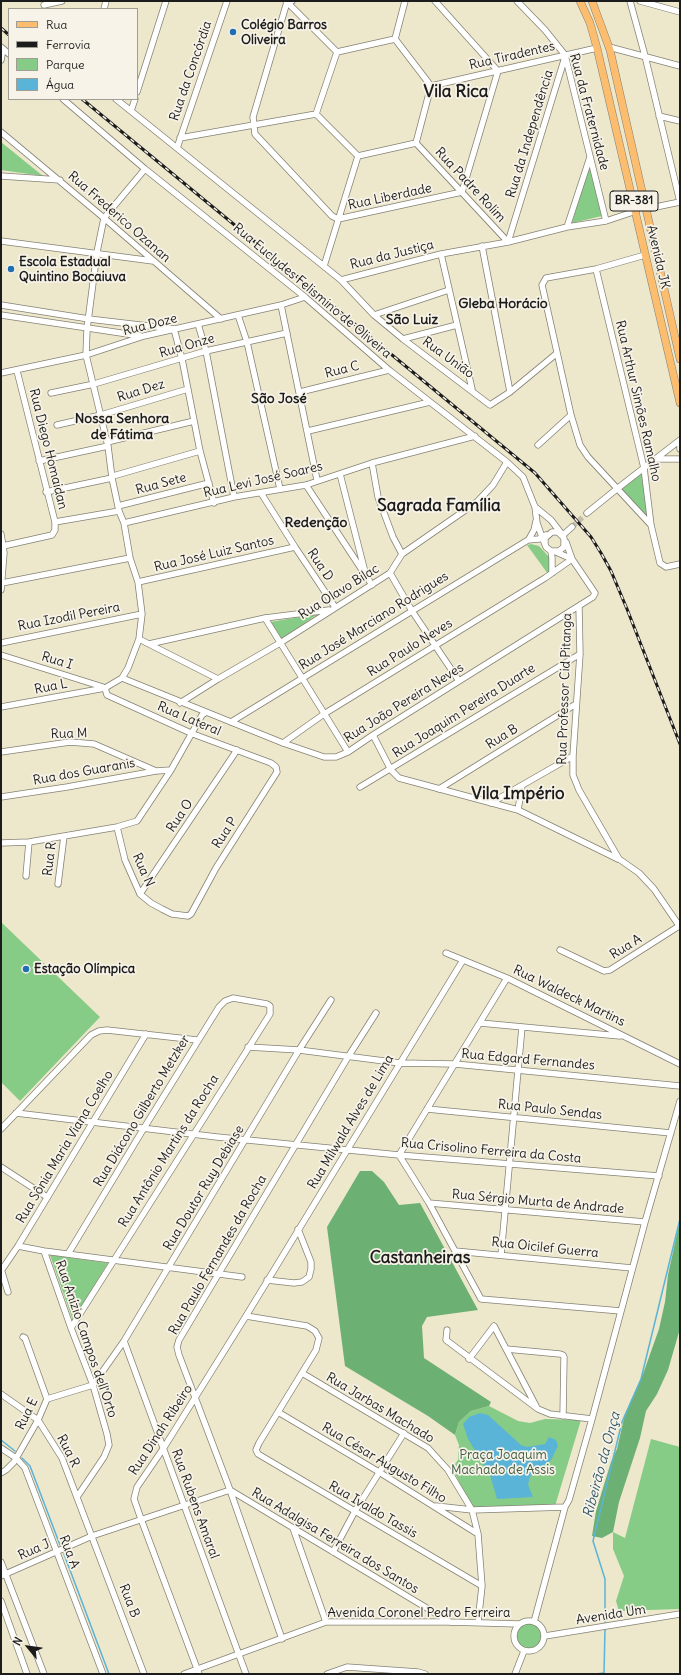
<!DOCTYPE html>
<html>
<head>
<meta charset="utf-8">
<style>
  body { margin:0 }
  #map { position:relative; width:681px; height:1675px; overflow:hidden; background:#ede7cc; font-family:Delius,sans-serif }
  canvas { display:block }
  .frame { position:absolute; inset:0; border:2px solid #1c1c1c; pointer-events:none }
  .legend { position:absolute; left:8px; top:8px; width:130px; height:92px; box-sizing:border-box; background:#f7f3e8; border:1px solid #9f9d96; margin:0; padding:5px 7px; list-style:none; font-size:12px; color:#1c1c1c }
  .legend li { display:flex; align-items:center; gap:8px; height:20px }
  .legend b { width:20px; border:1px solid #9f9d96 }
  .north { position:absolute; left:8px; top:1627px; width:40px; height:40px; -webkit-text-stroke:3px #f7f3e8; paint-order:stroke; rotate:299deg; font-size:11px; font-weight:700; line-height:16px; text-align:center; color:#1c1c1c }
  .north::after { content:''; display:block; margin:auto; width:14px; height:18px; background:#1c1c1c; clip-path:polygon(50% 0,100% 100%,50% 72%,0 100%) }
</style>
</head>
<body>
<div id="map">
<canvas width="681" height="1675"></canvas>
<div class="frame"></div>
<ul class="legend">
<li><b style="height:5px;background:#fcbd6f"></b>Rua</li>
<li><b style="height:5px;background:#1c1c1c"></b>Ferrovia</li>
<li><b style="height:11px;background:#87cc86"></b>Parque</li>
<li><b style="height:11px;background:#5ab4d7"></b>Água</li>
</ul>
<div class="north">N</div>
</div>
<script>
const c = document.querySelector('canvas').getContext('2d');
c.lineJoin = 'round';
function fill(path, color) { c.fillStyle = color; c.fill(path, 'evenodd'); }
const poly = rows => new Path2D(rows.map(r => 'M' + r).join(''));
function stroke(path, color, width, dash) { c.strokeStyle = color; c.lineWidth = width; c.lineCap = dash ? 'butt' : 'round'; c.setLineDash(dash || []); c.stroke(path); }
function label(font, color, halo, rows, align = 'center') {
  c.font = font + ' Delius,sans-serif'; c.lineWidth = 3.5; c.setLineDash([]); c.textBaseline = 'middle'; c.strokeStyle = halo; c.fillStyle = color; for (const [text, x, y, turn = 0] of rows) {
    c.save(); c.translate(x, y); c.rotate((+turn || 0) * Math.PI / 180); c.textAlign = isNaN(turn) ? turn : align; if (halo) c.strokeText(text, 0, 0); c.fillText(text, 0, 0); c.restore();
  }
}
fill(poly([
  [1,142,43,176,1,170],
  [590,163,602,216,572,223],
  [641,472,649,519,621,490],
  [531,544,539,546,549,557,549,572,548,574,527,545],
  [318,614,280,640,270,622],
  [1,922,100,1017,20,1101,1,1082],
  [50,1255,108,1263,73,1321],
  [489,1406,518,1421,530,1423,545,1419,581,1420,555,1506,473,1509,452,1468,458,1460,459,1445,455,1435,459,1422,471,1411],
  [651,1439,680,1447,680,1609,619,1611,616,1601,624,1576,613,1549,613,1532,625,1538],
  '517 1636a13 13 0 1 1 26 0a13 13 0 1 1-26 0Z'
]), '#87cc86');
fill(poly([
  [360,1171,372,1171,384,1182,399,1205,420,1203,478,1310,427,1317,422,1326,424,1358,491,1402,489,1406,471,1411,459,1422,455,1435,428,1416,345,1366,327,1227],
  [680,1220,679,1332,668,1370,657,1394,646,1411,640,1438,619,1502,613,1532,602,1538,592,1536,596,1511,611,1462,617,1449,625,1414,643,1374,659,1329,665,1302,668,1275]
]), '#6db073');
fill(poly([
  [480,1413,488,1415,521,1445,527,1447,545,1444,549,1437,556,1440,558,1446,551,1460,534,1472,530,1477,528,1485,533,1497,497,1499,490,1475,468,1439,463,1424,469,1417]
]), '#5ab4d7');
stroke(poly([
  [1,1440,15,1451],
  [22,1458,30,1466,60,1545],
  [64,1554,109,1674],
  [605,1625,605,1579,593,1541,622,1422,641,1379,680,1219],
  [597,1674,603,1673],
  [604,1674,605,1628]
]), '#5ab4d7', 1.5);
stroke(poly([
  [572,527,587,513]
]), '#c3bea9', 5.5, [5.5, 3]);
const minor = poly([
  [286,1,337,52],
  [292,1,287,2,253,117,255,134,332,216,338,219,462,192,498,71,435,1],
  [517,1,545,30,565,55,606,221],
  [630,1,645,56,680,202],
  [640,1,680,12],
  [44,5,62,1],
  [104,9,106,1],
  [395,39,405,1],
  [1,47,9,54],
  [609,47,680,66],
  [337,52,316,114,358,156,416,143],
  [337,52,395,39,431,86,416,143],
  [1,60,3,49],
  [431,86,597,48],
  [137,92,166,1],
  [63,99,145,169,305,297,389,370,507,462,523,477,535,507,537,523,542,537,546,547,551,551,559,551,564,547,564,538,558,532,552,532,545,538,545,544],
  [116,99,341,280,441,254,508,242,567,227,606,221,636,211],
  [131,111,135,99],
  [659,116,680,121],
  [1,132,104,218,221,319],
  [180,138,316,114],
  [416,143,508,242],
  [177,148,227,1],
  [1,176,60,180],
  [646,209,680,202],
  [567,227,590,157],
  [1,241,153,261],
  [508,242,565,57],
  [482,246,510,392],
  [441,254,472,389],
  [645,255,596,269,546,278,542,285,571,415,580,445,588,457,651,525],
  [324,266,358,156],
  [596,269,644,468,651,525,660,563,666,567,680,564],
  [341,280,374,315,403,339,490,405,510,392,556,354],
  [1,305,89,319,174,329,182,359,200,451,214,503],
  [281,305,317,480],
  [1,315,141,336],
  [238,315,247,342,280,489],
  [374,315,449,290],
  [198,324,206,351,234,497],
  [403,339,457,325],
  [1,373,86,355,144,336,281,305,305,297],
  [300,392,389,370],
  [51,393,94,384,206,351,287,333],
  [57,425,101,415,188,389],
  [308,431,430,402],
  [107,442,194,421],
  [538,445,571,415],
  [680,446,680,449],
  [657,459,680,459],
  [39,461,108,446],
  [372,463,378,497,393,537,402,554],
  [340,474,365,572],
  [113,476,200,451],
  [306,485,372,585],
  [46,492,112,478],
  [261,493,295,547,335,607],
  [118,506,209,483],
  [535,507,551,520,561,533],
  [587,513,618,488,680,440],
  [55,522,119,511],
  [124,523,234,497,306,485,372,463,475,436],
  [1,534,4,553,1,590],
  [563,535,572,527],
  [529,539,534,530,536,521],
  [3,546,52,535,55,530,55,522,17,371],
  [551,551,552,558,552,573],
  [556,552,572,559],
  [390,573,412,611,459,681],
  [138,582,295,547],
  [2,583,130,558],
  [579,606,580,654,573,756,573,775,579,790,619,859,639,873,654,889,680,927],
  [265,618,348,752],
  [139,639,218,679],
  [1,643,142,614],
  [149,644,265,618,329,610],
  [1,655,103,687],
  [122,678,283,743,324,757,336,757,348,752,373,735,593,597,595,593,572,559,566,542],
  [105,688,107,695,193,734,271,763,276,767,277,772,216,868,191,914,188,916,172,914,162,909,151,903,140,894,125,860,117,827],
  [180,703,218,679,280,643,390,573,402,554,477,502,493,485,507,462],
  [1,707,105,688,122,678,128,668,139,639,142,614,138,582,130,558,124,523,119,511,112,478,108,446,86,355,87,329,97,252,104,218,145,169],
  [231,722,528,540,539,539,546,535],
  [373,735,391,770,399,778,518,810,618,859],
  [283,743,324,714,545,578,572,559],
  [1,752,70,742,94,744,156,771],
  [360,787,580,654],
  [439,789,576,704],
  [1,797,67,787,156,771,171,770],
  [491,803,573,756],
  [518,810,522,786],
  [1,843,29,842,117,827,137,821,171,770,202,715,205,713],
  [26,876,29,842],
  [58,884,64,836],
  [140,894,237,750],
  [560,950,604,971,610,970,679,926],
  [446,953,507,978,680,1064],
  [507,978,399,1155,429,1203,481,1299,621,1311],
  [480,1023,620,1036],
  [248,1047,299,1050,400,1063,455,1064,680,1086],
  [427,1109,671,1133],
  [16,1113,217,1137,399,1155,659,1176],
  [1,1129,91,1035,99,1031,107,1030,197,1040],
  [1,1167,47,1197],
  [429,1203,645,1222],
  [18,1246,44,1251,242,1277],
  [44,1251,71,1328,93,1385,107,1434,109,1445,104,1457,77,1497],
  [455,1251,632,1268],
  [68,1254,144,1128,219,1007,225,1001,233,998,267,1004,270,1006,270,1014,71,1328],
  [501,1255,522,1027],
  [1,1269,8,1292],
  [1,1271,18,1246,146,1034],
  [267,1280,294,1283,302,1282,309,1277,311,1269,311,1262,298,1229],
  [246,1316,307,1326,315,1331,319,1338,316,1350,259,1443,256,1450,258,1454,482,1586],
  [447,1330,446,1340,538,1409,550,1414,592,1419],
  [124,1341,246,1674],
  [506,1349,560,1354,563,1355,564,1357,563,1416],
  [469,1359,494,1326,536,1406],
  [302,1373,428,1448,448,1470,472,1510,478,1534,482,1586,478,1623],
  [1,1394,38,1420,62,1458,144,1674],
  [47,1399,93,1385,124,1341,299,1050,331,1000],
  [278,1412,379,1472,478,1534],
  [1,1448,16,1458,25,1468,103,1674],
  [1,1473,6,1470,14,1462,38,1420,47,1399,25,1338,23,1337],
  [436,1506,472,1510,565,1507],
  [293,1528,326,1622],
  [333,1552,355,1511,404,1433],
  [1,1562,44,1674],
  [1,1576,92,1536,230,1490,450,1622],
  [1,1601,27,1674],
  '514 1636a15 15 0 1 1 30 0a15 15 0 1 1-30 0Z',
  [534,1622,565,1507,569,1500,592,1419,645,1222,680,1101],
  [545,1636,680,1614],
  [282,1639,230,1490,179,1355,177,1347,179,1340,348,1057,376,1013],
  [184,1674,326,1622,450,1622,519,1624],
  [199,1674,141,1519,134,1499,137,1487,163,1449,246,1316,463,960],
  [327,1674,347,1667,418,1672,425,1674],
  [515,1674,524,1651]
]);
const major = poly([
  [580,1,590,23,597,48,680,403],
  [592,1,610,50,680,359]
]);
stroke(minor, '#848274', 7);
stroke(major, '#848274', 8);
stroke(minor, '#fff', 5.5);
stroke(major, '#fcbd6f', 7);
const rail = poly([
  [1,28,9,35],
  [82,99,535,473,591,537,601,553,611,571,627,609,680,744]
]);
stroke(rail, '#1c1c1c', 3);
stroke(rail, '#f7f3e8', 1.5, [4.5]);
for (const [x, y, r, color] of [
  [233,32,4,"#1f6fb2"],
  [11,269,4,"#1f6fb2"],
  [26,969,4,"#1f6fb2"]
]) { const dot = new Path2D(); dot.arc(x, y, r, 0, 2 * Math.PI); c.fillStyle = color; c.fill(dot); stroke(dot, '#f7f3e8', 1.5); }
for (const [x, y, w] of [
  [634,201,48]
]) { const box = new Path2D(); box.roundRect(x - w / 2, y - 10, w, 20, 3); c.fillStyle = '#f7f3e8'; c.fill(box); stroke(box, '#1c1c1c', 1); }
label('bold 12px', '#1c1c1c', null, [
  ["BR-381",634,201]
]);
label('bold 13px', '#1c1c1c', '#f7f3e8', [
  ["Colégio Barros",241,25],
  ["Oliveira",241,40],
  ["Escola Estadual",19,262],
  ["Quintino Bocaiuva",19,277],
  ["Estação Olímpica",34,969]
], 'left');
label('13px', '#1c1c1c', '#f7f3e8', [
  ["Rua Tiradentes",512,56,-13],
  ["Rua da Concórdia",191,71,-71],
  ["Rua da Fraternidade",589,112,75],
  ["Rua da Independência",530,134,-73],
  ["Rua Padre Rolim",470,185,47],
  ["Rua Liberdade",390,197,-12],
  ["Rua Frederico Ozanan",119,217,41],
  ["Rua da Justiça",392,255,-14],
  ["Avenida JK",658,257,77],
  ["Rua Euclydes Felismino de Oliveira",312,291,40],
  ["Rua Doze",150,325,-14],
  ["Rua Onze",187,346,-16],
  ["Rua União",448,358,36],
  ["Rua C",342,370,-14],
  ["Rua Dez",141,391,-17],
  ["Rua Arthur Simões Ramalho",638,401,77],
  ["Rua Diego Homaidan",48,449,76],
  ["Rua Levi José Soares",263,480,-13],
  ["Rua Sete",161,484,-15],
  ["Rua José Luiz Santos",214,554,-13],
  ["Rua D",320,565,56],
  ["Rua Olavo Bilac",339,592,-32],
  ["Rua Izodil Pereira",69,617,-11],
  ["Rua José Marciano Rodrigues",374,621,-32],
  ["Rua Paulo Neves",410,648,-32],
  ["Rua I",57,661,17],
  ["Rua L",51,687,-11],
  ["Rua Professor Cid Pitanga",565,689,-88],
  ["Rua João Pereira Neves",404,703,-32],
  ["Rua Joaquim Pereira Duarte",464,711,-32],
  ["Rua Lateral",189,719,23],
  ["Rua M",69,734,-2],
  ["Rua B",502,737,-32],
  ["Rua dos Guaranis",84,772,-10],
  ["Rua O",180,816,-56],
  ["Rua P",225,833,-57],
  ["Rua R",50,859,-83],
  ["Rua N",143,870,66],
  ["Rua A",626,947,-32],
  ["Rua Waldeck Martins",569,996,26],
  ["Rua Edgard Fernandes",528,1060,5],
  ["Rua Paulo Sendas",550,1110,6],
  ["Rua Diácono Gilberto Metzker",142,1111,-59],
  ["Rua Milwald Alves de Lima",351,1122,-59],
  ["Rua Sônia Maria Viana Coelho",65,1147,-59],
  ["Rua Antônio Martins da Rocha",169,1151,-58],
  ["Rua Crisolino Ferreira da Costa",491,1151,5],
  ["Rua Doutor Ruy Debiase",204,1188,-59],
  ["Rua Sérgio Murta de Andrade",538,1202,5],
  ["Rua Oicilef Guerra",545,1248,6],
  ["Rua Paulo Fernandes da Rocha",218,1255,-60],
  ["Rua Anízio Campos dell'Orto",86,1339,71],
  ["Rua Jarbas Machado",380,1408,31],
  ["Rua E",27,1414,-64],
  ["Rua Dinah Ribeiro",161,1430,-57],
  ["Rua R",68,1451,63],
  ["Rua César Augusto Filho",384,1463,31],
  ["Rua Rubens Amaral",195,1504,70],
  ["Rua Ivaldo Tassis",373,1510,30],
  ["Rua Adalgisa Ferreira dos Santos",335,1541,31],
  ["Rua J",34,1550,-24],
  ["Rua A",69,1552,69],
  ["Rua B",129,1601,69],
  ["Avenida Coronel Pedro Ferreira",419,1613],
  ["Avenida Um",611,1615,-9]
]);
label('13px', '#415a41', '#f7f3e8', [
  ["Praça Joaquim",503,1455],
  ["Machado de Assis",503,1470]
]);
label('bold 14px', '#1c1c1c', '#f7f3e8', [
  ["Gleba Horácio",503,304],
  ["São Luiz",412,320],
  ["São José",279,399],
  ["Nossa Senhora",122,419],
  ["de Fátima",122,435],
  ["Redenção",316,523]
]);
label('italic 14px', '#355967', '#f7f3e8', [
  ["Ribeirão da Onça",602,1465,-75]
]);
label('bold 17px', '#1c1c1c', '#f7f3e8', [
  ["Vila Rica",456,92],
  ["Sagrada Família",439,506],
  ["Vila Império",518,794],
  ["Castanheiras",420,1258]
]);
</script>
</body>
</html>
